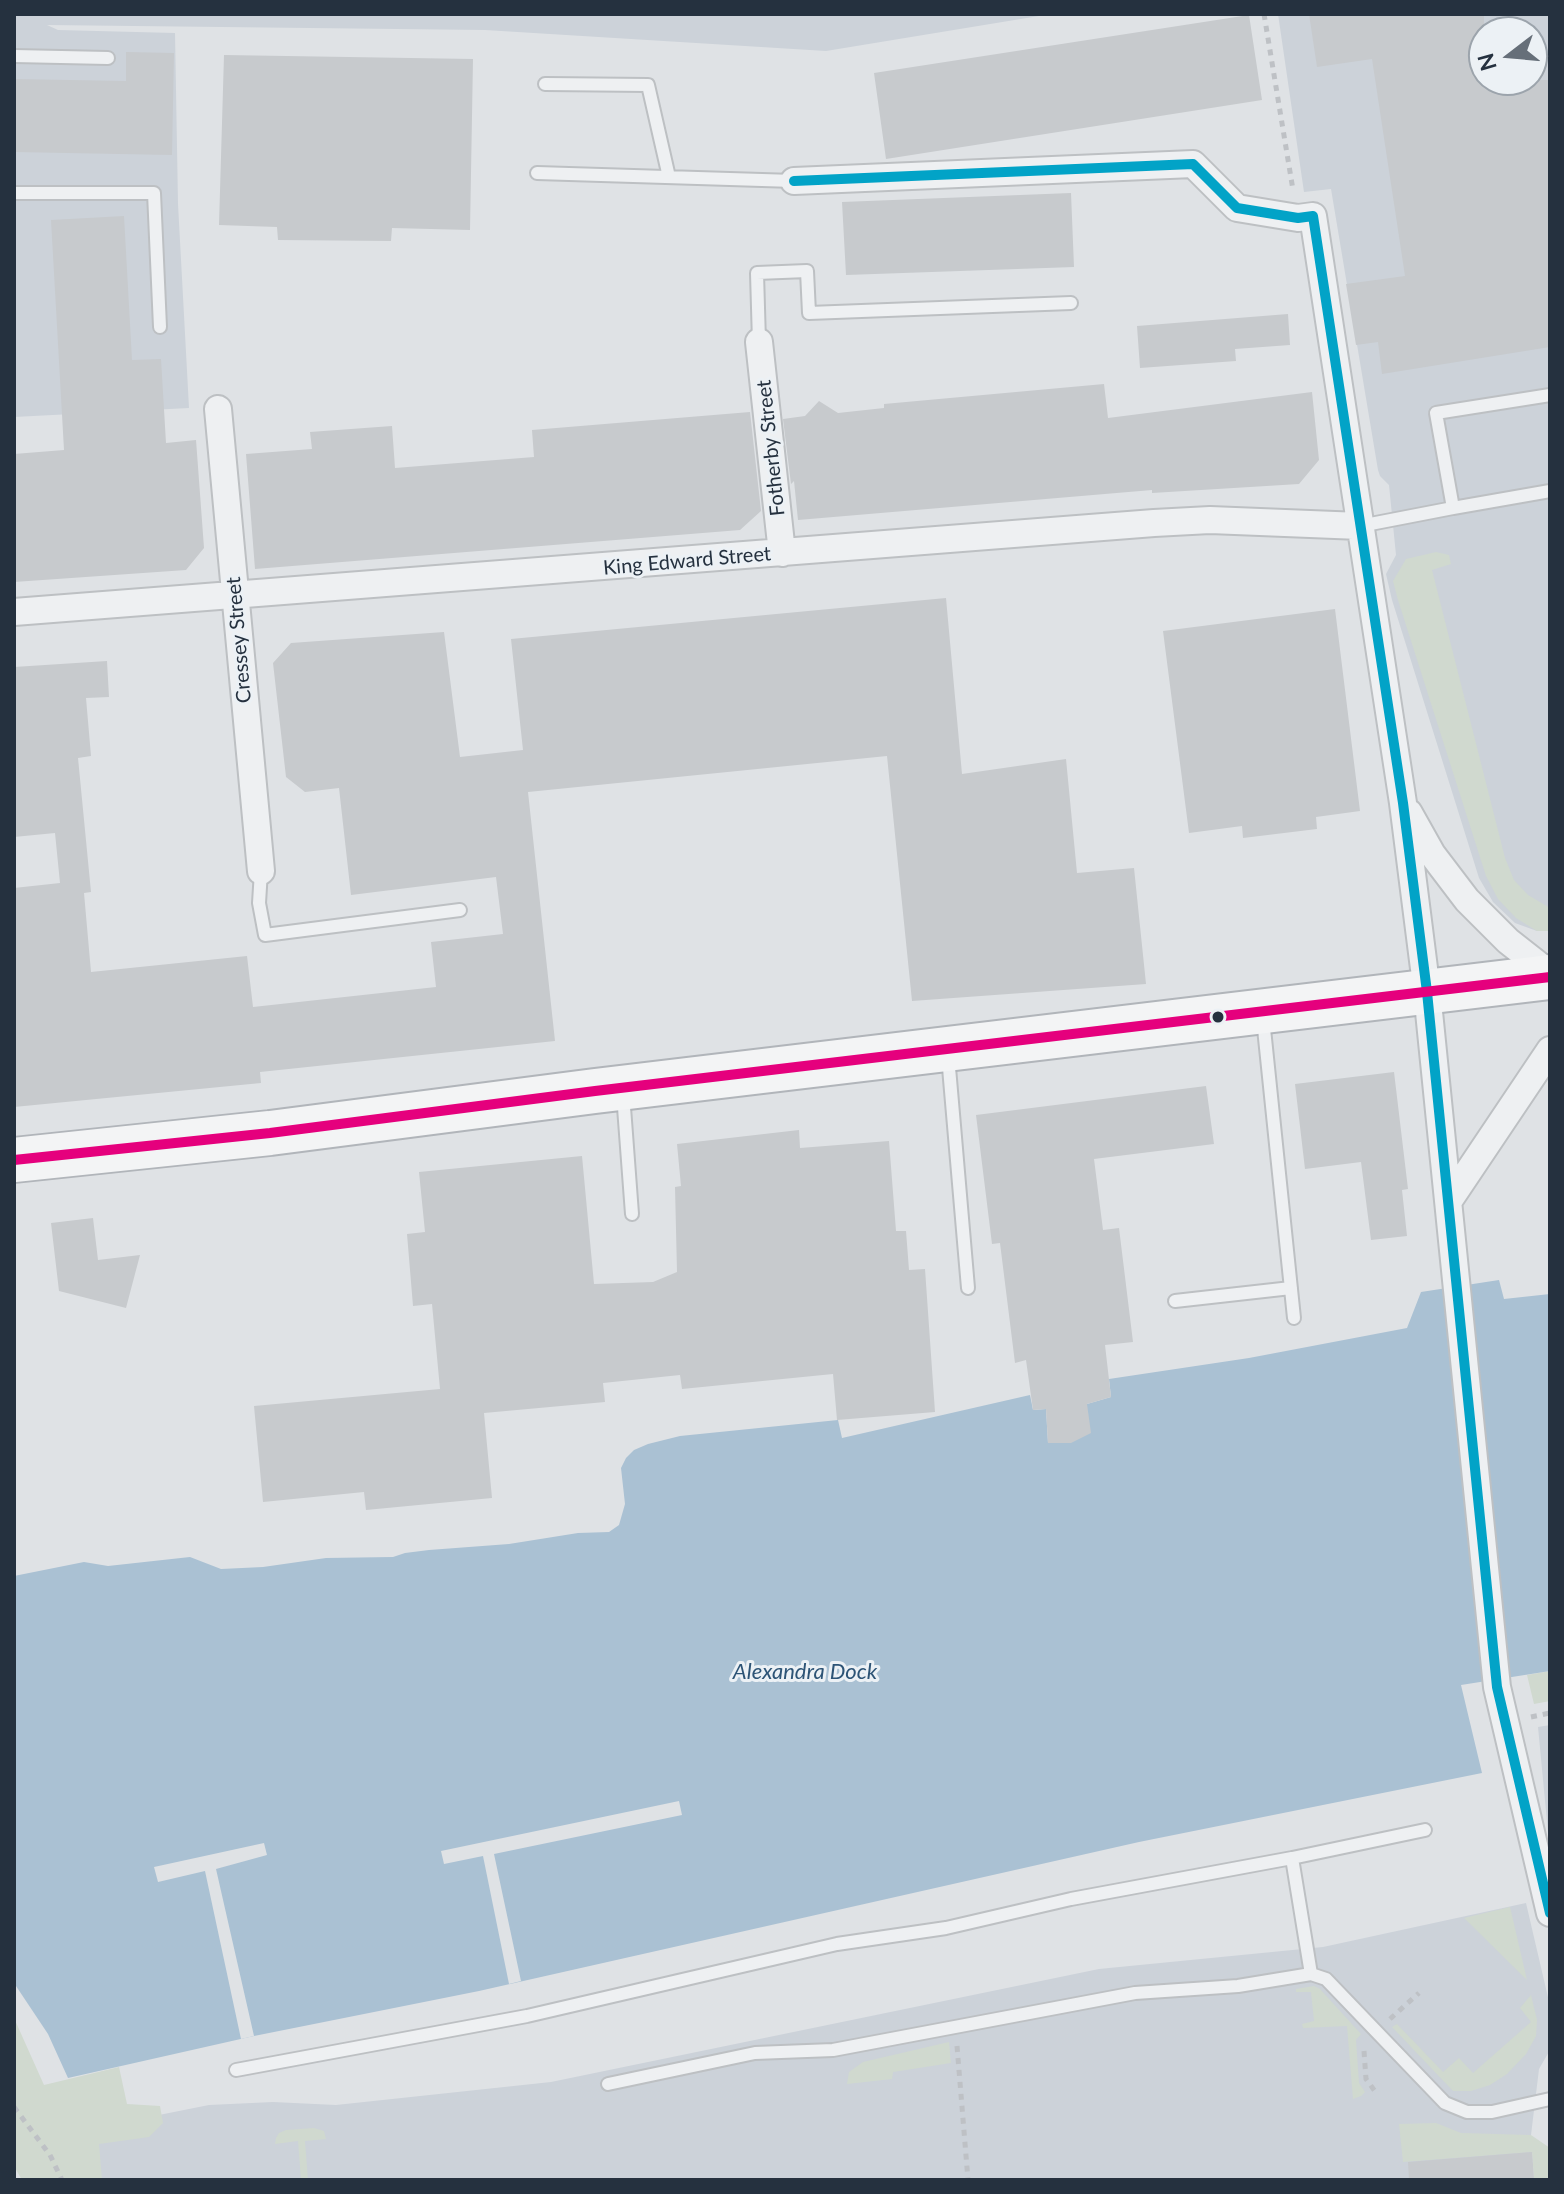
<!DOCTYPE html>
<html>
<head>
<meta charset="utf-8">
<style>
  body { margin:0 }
  #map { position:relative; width:1564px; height:2194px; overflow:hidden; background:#dfe2e5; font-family:Lato,sans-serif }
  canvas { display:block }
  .frame { position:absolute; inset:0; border:16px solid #25313f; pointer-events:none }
  .north { position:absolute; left:1468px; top:16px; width:80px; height:80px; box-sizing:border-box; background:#ecf1f5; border:2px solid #9ca4ac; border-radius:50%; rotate:254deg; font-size:22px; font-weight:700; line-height:32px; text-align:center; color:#25313f }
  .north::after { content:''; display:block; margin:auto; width:28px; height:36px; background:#666f79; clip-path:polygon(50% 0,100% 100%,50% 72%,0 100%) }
</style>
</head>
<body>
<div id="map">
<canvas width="1564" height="2194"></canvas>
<div class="frame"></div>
<div class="north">N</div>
</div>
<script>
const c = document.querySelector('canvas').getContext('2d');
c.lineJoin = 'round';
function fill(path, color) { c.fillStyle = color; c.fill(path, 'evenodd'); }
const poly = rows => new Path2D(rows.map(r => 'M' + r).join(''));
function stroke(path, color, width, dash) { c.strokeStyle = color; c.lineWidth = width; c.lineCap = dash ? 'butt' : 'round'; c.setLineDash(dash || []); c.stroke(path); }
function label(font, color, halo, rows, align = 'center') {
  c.font = font + ' Lato,sans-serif'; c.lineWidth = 6; c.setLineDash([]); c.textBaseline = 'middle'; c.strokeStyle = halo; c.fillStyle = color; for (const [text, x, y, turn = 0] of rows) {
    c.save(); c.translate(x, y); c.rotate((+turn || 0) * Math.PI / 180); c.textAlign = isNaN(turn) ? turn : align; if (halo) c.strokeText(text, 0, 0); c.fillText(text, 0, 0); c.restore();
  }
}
fill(poly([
  [14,14,1051,14,826,51,485,30,47,25,58,30,175,33,178,204,189,408,14,417],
  [1278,14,1550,14,1550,931,1537,931,1515,923,1493,902,1479,878,1392,600,1386,574,1396,555,1389,485,1380,476,1378,470,1331,189,1304,192],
  [1484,32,1532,32,1532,80,1484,80],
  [1550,1725,1550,1853,1538,1727],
  [1526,1903,1550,2006,1550,2050,1539,2069,1531,2135,1534,2180,90,2180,69,2133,209,2105,273,2102,336,2105,551,2082,1099,1969,1323,1947]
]), '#ccd2d9');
fill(poly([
  [1436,552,1449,555,1451,564,1432,570,1505,858,1514,880,1528,895,1550,908,1550,931,1537,931,1516,918,1498,899,1486,876,1398,600,1393,581,1406,559],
  [1550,1671,1550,1701,1534,1704,1527,1675],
  [1510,1907,1527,1980,1464,1918],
  [1314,1986,1320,1989,1361,2034,1356,2040,1359,2083,1365,2092,1361,2096,1353,2099,1347,2026,1303,2028,1302,2024,1314,2021,1311,1992,1296,1992,1296,1989],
  [1531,1995,1537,2020,1536,2036,1526,2054,1507,2074,1490,2085,1471,2091,1453,2091,1392,2027,1397,2024,1443,2072,1459,2058,1473,2073,1531,2022,1520,2008],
  [14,2018,44,2085,119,2067,127,2104,160,2106,163,2123,149,2137,99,2144,102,2180,22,2180,14,2166],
  [949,2042,951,2063,893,2072,892,2079,847,2084,849,2072,863,2062],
  [1436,2123,1461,2133,1531,2135,1550,2148,1550,2180,1534,2180,1532,2152,1403,2162,1399,2124],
  [314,2128,324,2131,326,2139,305,2141,308,2180,301,2180,298,2141,275,2144,276,2138,279,2133,286,2130]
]), '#d0d9cf');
fill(poly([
  [1499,1280,1504,1299,1550,1294,1550,1671,1461,1685,1482,1773,1139,1842,479,1991,254,2036,68,2078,48,2034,14,1983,14,1576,84,1562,108,1566,190,1557,221,1569,263,1567,326,1558,393,1557,405,1553,429,1550,509,1544,578,1533,609,1532,619,1525,625,1504,621,1468,626,1458,634,1450,648,1444,680,1436,838,1420,842,1438,1030,1395,1033,1410,1046,1409,1048,1443,1087,1404,1111,1397,1109,1379,1249,1358,1407,1328,1421,1292]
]), '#aac1d3');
fill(poly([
  [679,1801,682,1815,494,1854,521,1981,509,1984,483,1856,444,1864,441,1851],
  [264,1843,267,1855,216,1869,254,2036,241,2039,205,1871,158,1882,154,1867]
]), '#dfe2e5');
fill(poly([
  [1309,14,1484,14,1484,80,1550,80,1550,347,1382,374,1378,342,1356,345,1346,284,1405,276,1372,59,1317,67],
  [1249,15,1262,100,886,159,874,73],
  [126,52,174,53,172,155,14,152,14,79,126,81],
  [224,55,473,59,470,230,392,228,391,241,278,240,277,227,219,225],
  [1071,193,1074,267,846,275,842,202],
  [124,216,132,360,161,359,166,443,196,440,204,548,186,570,14,582,14,454,64,450,51,220],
  [1288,314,1290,345,1235,349,1236,361,1140,368,1137,326],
  [1104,384,1108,418,1312,392,1319,460,1299,484,1152,493,1152,490,798,520,794,481,791,484,783,419,805,416,819,401,838,413,884,408,884,404],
  [750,412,761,511,740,530,255,569,246,454,312,449,310,432,392,426,395,468,534,457,532,430],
  [946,598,962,774,1066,759,1077,873,1134,868,1146,984,912,1001,887,756,528,792,555,1041,260,1072,261,1083,14,1107,14,888,60,883,55,833,14,837,14,667,107,661,109,697,86,698,91,756,78,758,91,892,84,893,91,972,247,956,253,1007,436,987,431,942,503,934,496,877,351,895,339,788,305,792,286,777,273,663,291,643,444,632,460,757,523,750,511,639],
  [1335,609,1360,811,1316,817,1317,829,1243,838,1242,826,1189,833,1163,631],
  [1394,1072,1408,1189,1402,1190,1407,1236,1371,1240,1361,1162,1305,1169,1295,1084],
  [1206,1086,1214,1144,1094,1159,1103,1230,1119,1228,1133,1342,1105,1345,1111,1397,1087,1404,1091,1433,1071,1443,1048,1443,1046,1409,1033,1410,1026,1360,1015,1363,1000,1243,992,1244,976,1115],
  [799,1130,800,1148,889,1141,896,1231,906,1231,909,1270,925,1269,935,1412,837,1420,833,1374,682,1389,680,1375,603,1383,605,1402,484,1413,492,1498,366,1510,364,1492,263,1502,254,1406,440,1389,432,1304,413,1306,407,1234,425,1232,419,1172,582,1156,594,1284,653,1282,677,1272,675,1187,681,1186,677,1144],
  [93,1218,98,1260,140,1255,126,1308,59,1291,51,1223],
  [1532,2152,1534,2180,1409,2180,1408,2162]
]), '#c7cacd');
const lane = poly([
  [14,56,108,58],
  [545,84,648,85,669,177],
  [537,173,794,181],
  [14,193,154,193,160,327],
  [759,342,757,273,807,271,809,313,1071,303],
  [1453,508,1550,491],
  [1360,526,1453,508,1436,413,1550,395],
  [261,871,259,903,265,935,460,910],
  [1263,1019,1294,1318],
  [948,1056,968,1288],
  [623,1094,632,1214],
  [1175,1301,1291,1288],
  [1311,1974,1292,1858,1425,1830],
  [236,2070,527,2016,837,1944,946,1928,1071,1899,1292,1858],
  [608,2084,755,2053,833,2050,1135,1993,1238,1986,1311,1974,1326,1979,1445,2103,1467,2112,1492,2112,1550,2099]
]);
const street = poly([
  [794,181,1193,164,1237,208,1298,218,1313,216,1403,803,1427,992,1497,1687,1550,1913],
  [759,342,782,553],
  [218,409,261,871],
  [14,612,1154,523,1210,520,1360,526],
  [1409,813,1432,854,1467,900,1508,941,1550,974],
  [1450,1199,1550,1050]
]);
const highway = poly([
  [14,1160,270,1133,595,1091,1550,977]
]);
stroke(lane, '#bdc0c3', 16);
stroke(street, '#bdc0c3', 30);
stroke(highway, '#b1b5ba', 48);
stroke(poly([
  [1264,14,1293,190],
  [1531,1717,1550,1713],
  [1390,2019,1419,1993],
  [957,2046,968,2180],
  [1364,2051,1366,2079,1377,2094],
  [14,2107,50,2155,62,2180]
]), '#bec1c5', 5, [6, 6]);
stroke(lane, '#eef0f2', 12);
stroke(street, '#eef0f2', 26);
stroke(highway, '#f3f4f5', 44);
stroke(poly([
  [794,181,1193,164,1237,208,1298,218,1313,216,1403,803,1427,992,1497,1687,1550,1913]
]), '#02a3c7', 10);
stroke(poly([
  [14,1160,270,1133,595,1091,1550,977]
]), '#e5007d', 10);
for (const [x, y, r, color] of [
  [1218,1017,7,"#25313f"]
]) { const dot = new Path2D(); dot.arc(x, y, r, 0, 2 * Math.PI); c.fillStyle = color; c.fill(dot); stroke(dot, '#ecf1f5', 3); }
label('20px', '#25313f', '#ecf1f5', [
  ["Fotherby Street",771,448,-96],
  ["King Edward Street",687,561,-5],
  ["Cressey Street",239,640,-95]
]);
label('italic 22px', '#2d5476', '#ecf1f5', [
  ["Alexandra Dock",805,1672]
]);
</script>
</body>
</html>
